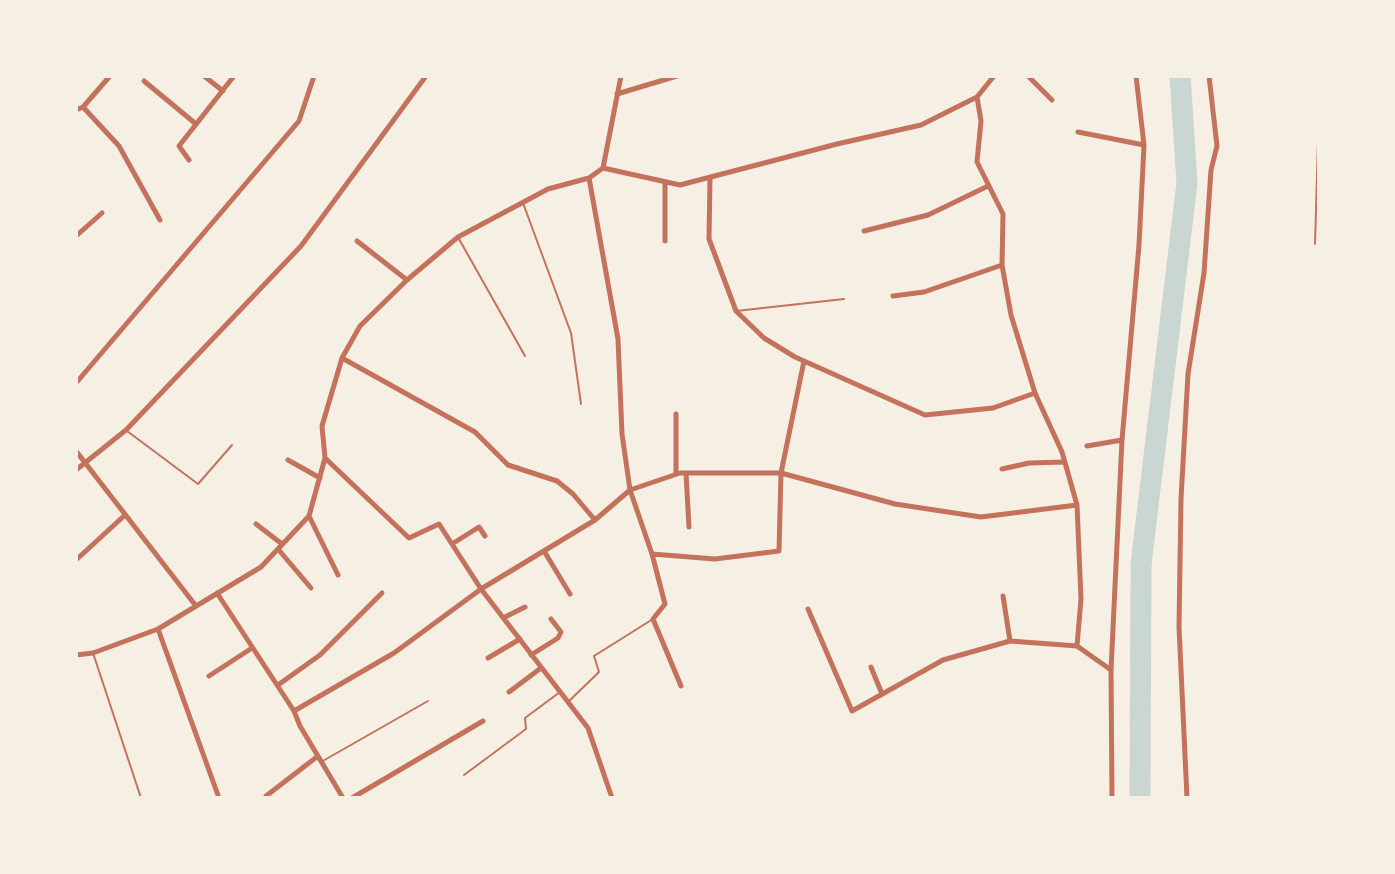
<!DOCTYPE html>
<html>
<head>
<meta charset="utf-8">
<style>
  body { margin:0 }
  #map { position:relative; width:1395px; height:874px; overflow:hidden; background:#f6efe4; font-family:"Noto Serif",serif }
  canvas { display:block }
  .frame { position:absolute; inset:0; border:78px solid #f6efe4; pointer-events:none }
</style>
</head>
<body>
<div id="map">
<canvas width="1395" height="874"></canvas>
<div class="frame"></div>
</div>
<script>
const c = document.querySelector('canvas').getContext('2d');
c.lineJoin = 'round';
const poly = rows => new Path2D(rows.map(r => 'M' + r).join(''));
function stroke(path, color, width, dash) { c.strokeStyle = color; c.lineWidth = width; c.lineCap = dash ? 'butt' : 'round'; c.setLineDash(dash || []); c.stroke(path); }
stroke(poly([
  [1140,798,1141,564,1187,183,1180,76]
]), '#c9d6d2', 21);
stroke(poly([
  [523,203,571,333,581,404],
  [459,239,525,356],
  [1315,244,1318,141],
  [736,311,844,299],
  [127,431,198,484,232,445],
  [93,653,141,798],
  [568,702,599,672,594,656,653,619],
  [321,762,428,701],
  [464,775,526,729,525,718,560,692]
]), '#c5725c', 2);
stroke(poly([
  [204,76,223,91],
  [994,76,977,97,981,121,977,162,1003,214,1002,265,1011,315,1035,393,1062,452,1077,505,1081,599,1077,646],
  [1028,76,1052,100],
  [144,81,196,124],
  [617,94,677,76],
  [83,107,110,76],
  [76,110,83,107,119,146,160,220],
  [1078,132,1144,145],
  [189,160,179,146,234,76],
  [603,168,680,185,837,144,921,125,977,97],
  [589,178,618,339,622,434,630,490,652,554,665,604,653,619,681,686],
  [710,179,709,239,736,311,764,338,795,357,925,415,993,408,1035,393],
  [665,182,665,241],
  [864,231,928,215,988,186],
  [76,236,102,213],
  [357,241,407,280],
  [893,296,924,292,1002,265],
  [342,358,475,432,508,465,557,481,573,494,595,520],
  [76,383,299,121,314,76],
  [1087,446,1122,440],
  [76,451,196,606],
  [288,460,320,478],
  [1002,469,1029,463,1065,462],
  [76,470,126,430,301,246,426,76],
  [686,473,689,527],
  [676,474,676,414],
  [309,516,338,575],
  [256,524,282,544],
  [452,544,479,527,485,536],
  [278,549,311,588],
  [544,551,570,594],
  [652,554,715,559,779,551,781,473,804,361],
  [76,560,125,515],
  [217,593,294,711,300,726,343,798],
  [1003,596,1010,641],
  [808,609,852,711,943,660,1010,641,1077,646],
  [503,618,525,607],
  [158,629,219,798],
  [1077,646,1111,670],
  [76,655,93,653,158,629,261,567,309,516,325,458,322,426,342,358,360,326,407,280,458,237,548,189,589,178,603,168,621,76],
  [531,655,558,638,561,632,551,619],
  [488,658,520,639],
  [871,667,882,694],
  [209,676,252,648],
  [278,685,320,655,382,593],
  [509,692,541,668],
  [294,711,394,653,481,589,439,524,409,538,325,458],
  [266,796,318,756],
  [352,798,483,721],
  [612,798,588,728,481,589,595,520,630,490,680,473,781,473,895,504,981,517,1077,505],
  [1112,798,1111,670,1122,440,1139,245,1144,145,1136,76],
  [1187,798,1179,627,1181,499,1188,374,1204,273,1211,170,1217,146,1209,76]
]), '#c5725c', 5);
</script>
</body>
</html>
